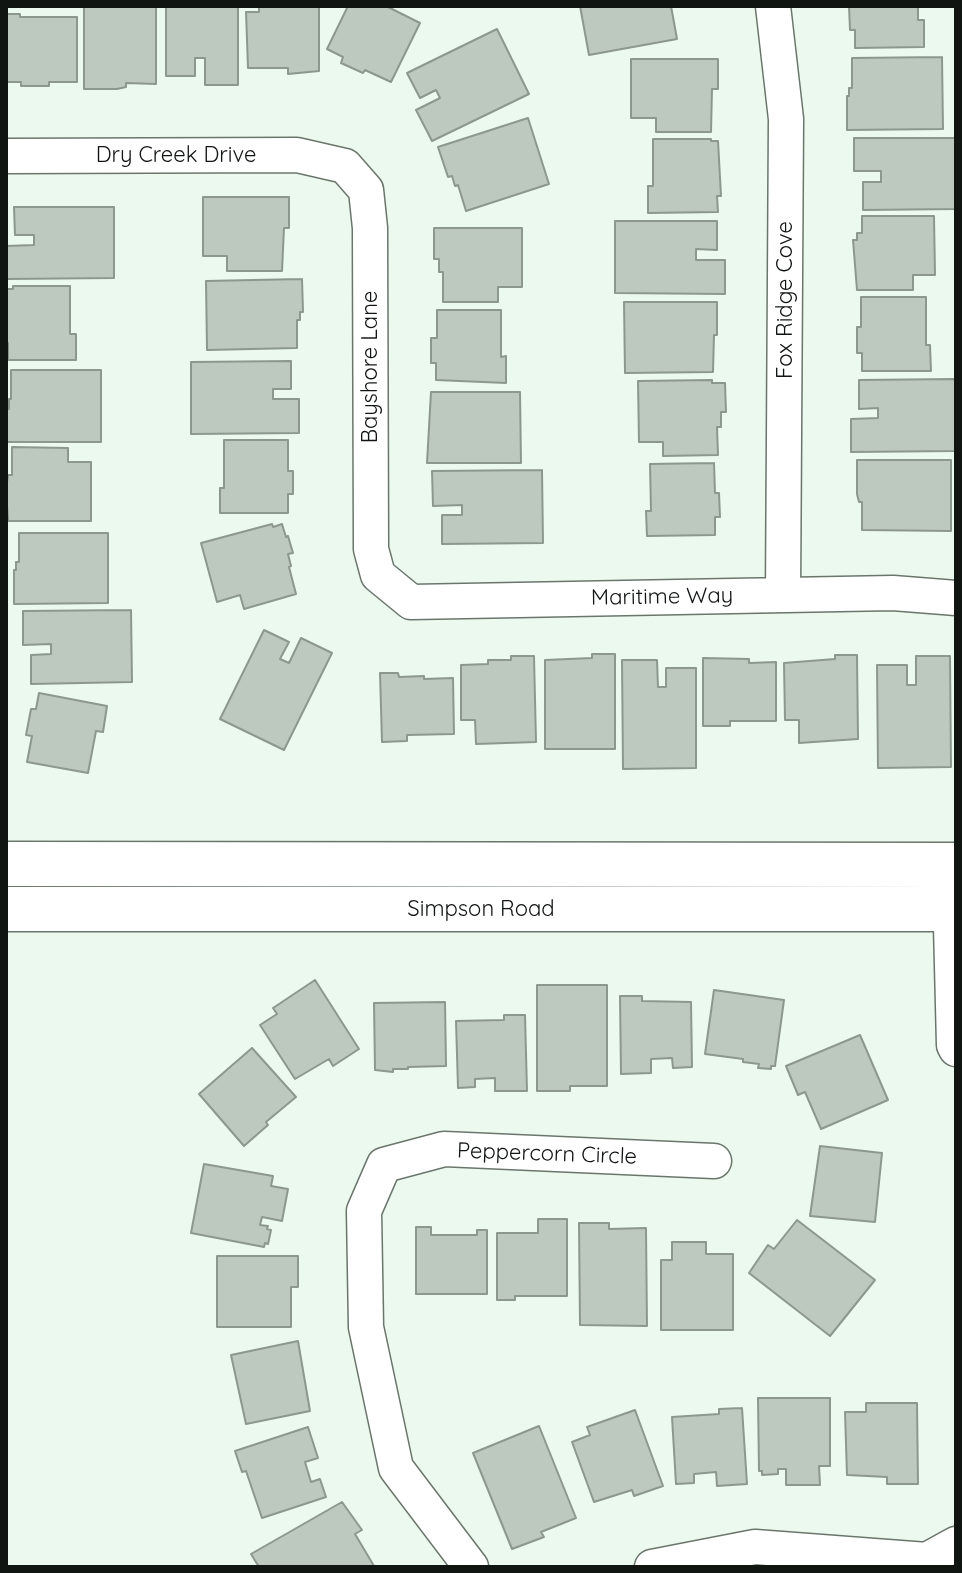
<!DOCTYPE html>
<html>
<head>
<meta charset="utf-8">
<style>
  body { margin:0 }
  #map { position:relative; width:962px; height:1573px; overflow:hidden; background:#ecf9ee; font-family:Quicksand,sans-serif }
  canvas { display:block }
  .frame { position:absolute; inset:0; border:8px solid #111512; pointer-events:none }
</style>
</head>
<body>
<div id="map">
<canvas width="962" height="1573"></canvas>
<div class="frame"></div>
</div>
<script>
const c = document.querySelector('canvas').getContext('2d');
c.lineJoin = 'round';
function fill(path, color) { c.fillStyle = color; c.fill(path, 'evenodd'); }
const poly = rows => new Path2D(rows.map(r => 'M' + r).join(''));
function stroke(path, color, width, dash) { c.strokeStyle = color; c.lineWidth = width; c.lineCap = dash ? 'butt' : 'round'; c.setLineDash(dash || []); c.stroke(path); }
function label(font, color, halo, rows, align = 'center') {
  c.font = font + ' Quicksand,sans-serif'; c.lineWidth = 8; c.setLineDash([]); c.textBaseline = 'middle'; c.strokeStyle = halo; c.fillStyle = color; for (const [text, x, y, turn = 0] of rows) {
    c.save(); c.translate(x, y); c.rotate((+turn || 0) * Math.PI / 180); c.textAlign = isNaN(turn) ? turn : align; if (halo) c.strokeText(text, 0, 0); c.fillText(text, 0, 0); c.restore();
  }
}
const building = poly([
  [84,6,156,6,156,84,126,83,126,87,117,89,84,89,84,6],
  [166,6,238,6,238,85,205,85,205,58,195,58,195,76,166,76,166,6],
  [259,6,319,6,319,71,288,74,288,68,248,68,246,12,259,12,259,6],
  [348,6,386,6,420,23,391,82,365,70,363,73,341,63,343,57,327,49,348,6],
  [580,6,671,6,677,39,589,55,580,6],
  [849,6,918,6,918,20,924,20,924,47,855,48,855,30,850,30,849,6],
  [6,14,20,14,20,17,77,17,77,82,49,82,49,86,21,86,21,82,6,82,6,14],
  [497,29,529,94,432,141,416,110,440,98,436,90,420,98,407,73,497,29],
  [942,57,943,129,847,130,847,96,849,96,849,88,852,88,852,58,942,57],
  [631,59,718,59,718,89,712,89,711,132,656,132,656,118,631,118,631,59],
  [528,118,549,184,466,211,458,185,455,186,452,176,448,177,438,147,528,118],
  [854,138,956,138,956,209,863,210,863,182,881,182,881,171,854,171,854,138],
  [653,139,711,139,711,141,718,141,721,196,717,196,718,212,648,213,648,186,653,186,653,139],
  [203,197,289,197,289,228,284,228,282,271,227,271,227,256,203,256,203,197],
  [14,207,114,207,114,278,7,279,6,246,34,245,34,235,15,235,14,207],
  [862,216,934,216,935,275,913,275,913,290,857,290,853,240,857,240,857,233,862,233,862,216],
  [615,221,717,221,717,250,696,249,696,260,725,260,725,294,615,293,615,221],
  [434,228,522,228,522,287,498,287,498,302,443,302,443,272,439,272,439,259,434,259,434,228],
  [302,279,303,312,300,312,300,320,297,320,297,348,207,350,206,281,302,279],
  [13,286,70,286,70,334,76,334,76,360,8,360,8,343,6,343,7,289,13,289,13,286],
  [861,297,926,297,926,345,930,345,931,371,862,371,862,353,857,353,857,327,861,327,861,297],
  [624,302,717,302,717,335,714,335,713,372,625,373,624,302],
  [437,310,501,310,501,357,506,356,506,383,436,380,436,363,431,363,431,338,437,338,437,310],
  [291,361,291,389,273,389,273,399,299,399,299,433,191,434,191,362,291,361],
  [11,370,101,370,101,442,6,442,6,409,9,409,9,399,11,399,11,370],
  [956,379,956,451,851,452,851,419,878,418,878,408,859,409,859,380,956,379],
  [712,380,712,383,725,383,726,412,721,412,721,427,717,427,718,455,663,456,663,442,639,442,638,381,712,380],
  [431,392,520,392,521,463,427,463,431,392],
  [224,440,288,440,288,471,293,471,293,494,288,494,288,513,220,513,220,488,224,488,224,440],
  [12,447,68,448,68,462,91,462,91,521,8,521,6,489,8,475,12,475,12,447],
  [857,460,951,460,951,531,862,530,862,502,859,502,857,494,857,460],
  [714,463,715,493,719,493,720,517,715,517,715,535,647,536,646,511,651,511,650,464,714,463],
  [542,470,543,543,442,544,442,515,462,515,462,505,433,506,432,471,542,470],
  [272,524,273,527,282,524,286,537,288,536,293,553,288,554,291,566,289,567,296,594,244,609,240,595,217,602,201,543,272,524],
  [19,533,108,533,108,603,14,604,14,570,16,570,16,562,19,562,19,533],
  [131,610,132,682,31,684,31,655,51,654,51,644,23,645,23,611,131,610],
  [264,630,289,642,280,659,289,663,301,638,332,653,284,750,220,719,264,630],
  [592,654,615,654,615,749,545,749,545,660,592,658,592,654],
  [835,655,857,655,858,739,799,743,799,720,785,720,784,663,835,659,835,655],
  [511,656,534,656,536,742,476,744,475,720,461,720,461,665,488,664,488,660,511,660,511,656],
  [916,656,950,656,951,767,878,768,877,665,907,665,907,685,916,685,916,656],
  [703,658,749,659,749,663,776,662,776,721,730,721,730,726,703,726,703,658],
  [622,660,657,660,658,687,666,687,666,668,696,668,696,768,623,769,622,660],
  [380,673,398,673,399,677,424,676,424,679,453,678,454,734,407,735,407,741,382,742,380,673],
  [39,693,107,706,103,732,96,731,88,773,27,762,32,736,26,735,31,709,36,709,39,693],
  [315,980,359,1049,333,1066,329,1059,295,1079,260,1025,277,1014,273,1008,315,980],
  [537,985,607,985,607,1086,570,1086,570,1091,537,1091,537,985],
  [714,990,784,1000,775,1066,771,1066,771,1069,758,1068,759,1064,743,1062,743,1059,705,1054,714,990],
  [620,996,642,996,642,1001,691,1002,692,1067,673,1068,672,1058,651,1059,651,1073,621,1074,620,996],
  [445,1002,446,1066,408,1067,408,1069,393,1069,393,1072,375,1070,374,1003,445,1002],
  [504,1015,525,1015,527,1091,495,1091,495,1078,475,1079,475,1087,458,1088,456,1021,504,1020,504,1015],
  [860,1035,888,1100,821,1129,805,1092,798,1095,786,1066,860,1035],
  [252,1048,296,1097,266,1122,268,1125,244,1146,199,1094,252,1048],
  [820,1146,882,1153,875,1222,810,1216,820,1146],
  [204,1164,273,1176,271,1186,288,1189,282,1221,262,1217,260,1225,268,1226,267,1229,271,1230,268,1244,265,1243,264,1247,191,1233,204,1164],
  [538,1219,567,1219,567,1296,515,1296,515,1300,497,1300,497,1233,538,1233,538,1219],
  [797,1220,875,1280,830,1336,749,1273,768,1245,774,1249,797,1220],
  [579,1223,609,1223,609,1229,646,1228,647,1326,580,1325,579,1223],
  [416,1227,431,1227,431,1235,477,1235,477,1230,487,1230,487,1294,416,1294,416,1227],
  [672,1242,706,1242,706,1254,733,1254,733,1330,661,1330,661,1260,672,1260,672,1242],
  [217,1256,298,1256,298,1287,291,1287,291,1327,217,1327,217,1256],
  [298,1341,310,1411,246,1424,231,1355,298,1341],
  [758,1398,830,1398,830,1466,819,1466,820,1485,786,1485,786,1469,778,1469,778,1474,762,1475,762,1471,759,1471,758,1398],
  [866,1403,917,1403,918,1484,887,1484,887,1477,847,1475,845,1412,866,1412,866,1403],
  [742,1408,747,1484,717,1486,716,1472,694,1474,694,1483,676,1484,672,1417,719,1414,719,1409,742,1408],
  [635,1410,663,1486,634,1496,632,1490,594,1502,572,1442,590,1435,587,1427,635,1410],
  [539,1426,576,1518,541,1532,544,1537,512,1549,473,1453,539,1426],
  [308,1427,318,1458,305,1462,311,1482,320,1479,326,1497,262,1518,246,1471,242,1472,235,1451,308,1427],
  [342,1502,362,1530,355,1534,374,1566,259,1567,251,1554,342,1502]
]);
fill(building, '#bdc9bf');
stroke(building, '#8c988e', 2);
const minor = poly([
  [773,6,786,119,783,595],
  [6,156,297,155,345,166,366,190,370,228,371,549,378,575,411,602,893,593,956,598],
  [950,886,954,1045,956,1049],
  [471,1567,396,1468,366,1327,364,1211,384,1165,444,1149,714,1161],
  [652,1567,755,1547,927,1560,956,1544]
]);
const secondary = poly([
  [6,864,956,865],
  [6,909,956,909]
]);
stroke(minor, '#6a766c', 37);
stroke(secondary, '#6a766c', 47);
stroke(minor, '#fff', 34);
stroke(secondary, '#fff', 44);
label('22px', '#111512', '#fff', [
  ["Dry Creek Drive",176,155],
  ["Fox Ridge Cove",785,300,-90],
  ["Bayshore Lane",370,367,-90],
  ["Maritime Way",662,597,-1],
  ["Simpson Road",481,909],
  ["Peppercorn Circle",547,1154,2]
]);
</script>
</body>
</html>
